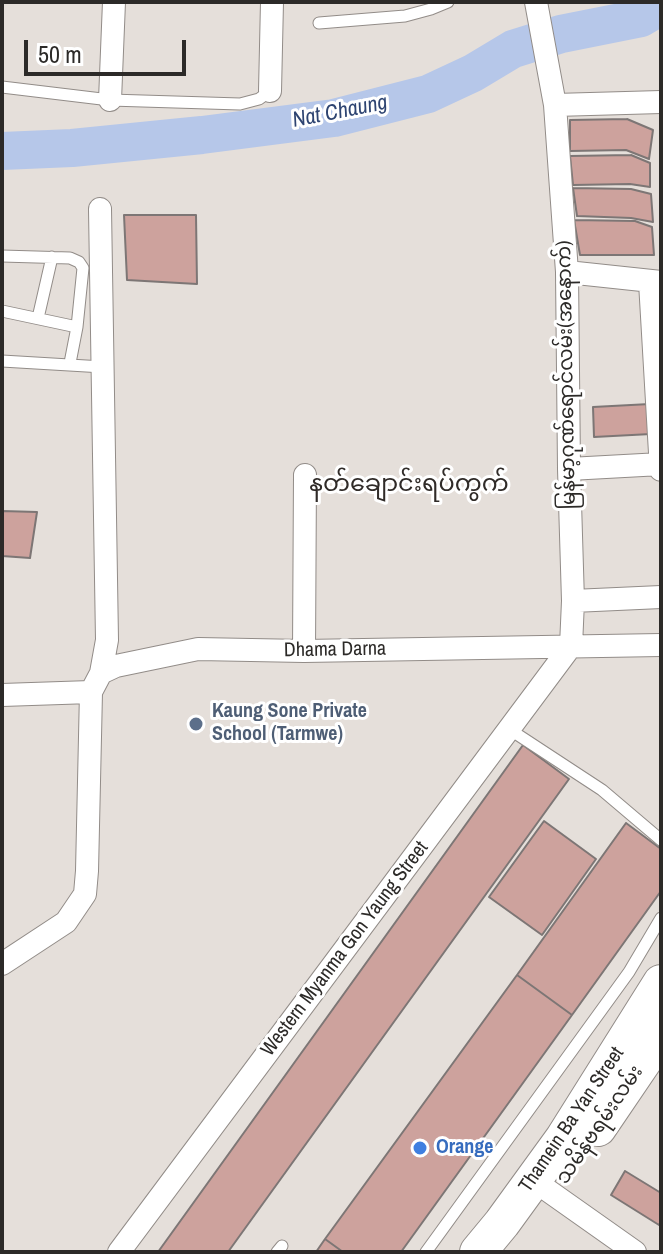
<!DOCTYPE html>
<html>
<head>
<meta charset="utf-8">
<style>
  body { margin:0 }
  #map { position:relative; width:663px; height:1254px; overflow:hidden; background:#e5dfda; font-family:"Archivo Narrow",sans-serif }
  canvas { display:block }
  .frame { position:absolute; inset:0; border:4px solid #2c2a28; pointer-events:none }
  .scale { position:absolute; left:24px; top:40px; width:162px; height:36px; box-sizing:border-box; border:4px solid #2c2a28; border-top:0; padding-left:10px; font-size:24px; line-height:28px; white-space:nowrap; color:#2c2a28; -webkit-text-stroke:6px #fff; paint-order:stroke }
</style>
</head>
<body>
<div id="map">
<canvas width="663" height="1254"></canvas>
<div class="frame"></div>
<div class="scale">50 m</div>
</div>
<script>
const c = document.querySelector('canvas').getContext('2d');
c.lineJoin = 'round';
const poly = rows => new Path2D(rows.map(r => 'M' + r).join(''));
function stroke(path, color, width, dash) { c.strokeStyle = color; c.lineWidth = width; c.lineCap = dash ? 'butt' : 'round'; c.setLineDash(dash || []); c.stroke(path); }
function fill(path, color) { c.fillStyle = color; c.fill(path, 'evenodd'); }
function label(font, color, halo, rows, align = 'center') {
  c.font = font + ' "Archivo Narrow","Noto Sans Myanmar",sans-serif'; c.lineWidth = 6; c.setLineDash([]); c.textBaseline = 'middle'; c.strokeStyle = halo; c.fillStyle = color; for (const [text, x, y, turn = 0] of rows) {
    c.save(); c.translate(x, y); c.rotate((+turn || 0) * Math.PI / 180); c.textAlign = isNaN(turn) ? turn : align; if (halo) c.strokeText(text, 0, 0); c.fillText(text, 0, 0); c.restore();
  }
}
stroke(poly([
  [2,151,72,148,202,135,334,118,428,94,473,73,513,49,561,34,641,18,661,6]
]), '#b6c7e9', 38);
const building = poly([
  [627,119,653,130,649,159,626,150,570,151,570,120,627,119],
  [631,155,650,163,650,187,630,184,573,185,570,156,631,155],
  [573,188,631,189,651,194,653,222,631,218,577,216,573,188],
  [124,215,196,215,197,284,127,280,124,215],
  [574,220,635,221,652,227,654,255,580,255,574,220],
  [650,404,651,434,594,437,593,407,650,404],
  [2,511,37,512,30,558,2,556,2,511],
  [523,745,569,779,228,1252,158,1252,523,745],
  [544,821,596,859,542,935,489,897,544,821],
  [626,823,661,849,661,891,572,1015,517,975,626,823],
  [517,975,572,1015,401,1252,343,1252,325,1239,517,975],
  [625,1171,661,1193,661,1221,659,1225,611,1195,625,1171],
  [325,1239,343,1252,316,1252,325,1239]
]);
fill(building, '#cda29d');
stroke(building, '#7d7675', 2);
const lane = poly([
  [319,23,405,16,431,9,448,2],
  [2,87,110,100,240,104,259,99,270,91],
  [2,256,70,258,79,262,83,268,77,327],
  [2,311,77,327,70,363],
  [38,318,52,257],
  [2,361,103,367],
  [509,729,602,790,661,840],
  [277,1252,282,1246],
  [426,1252,629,972,661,918]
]);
const street = poly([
  [536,2,555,105,567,272,569,469,573,601,571,646],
  [270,91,272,2],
  [110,100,114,2],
  [555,105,661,102],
  [567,272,661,282],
  [650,282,661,470],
  [569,469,661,464],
  [573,601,661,597],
  [304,651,305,475],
  [101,673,116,666,198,649,304,651,661,645],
  [2,695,91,692],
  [2,964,66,922,85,894,87,871,91,692,101,673,107,640,100,209],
  [533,1180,635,1252],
  [119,1252,571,646]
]);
const primary = poly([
  [598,1128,661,1035],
  [478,1252,502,1223,563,1139,661,983]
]);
stroke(lane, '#928c88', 13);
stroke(street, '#928c88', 24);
stroke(primary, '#928c88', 38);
stroke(lane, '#fff', 11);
stroke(street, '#fff', 22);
stroke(primary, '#fff', 36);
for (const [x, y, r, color] of [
  [196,724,8,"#5c6f8a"],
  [420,1148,8,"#3f7fe0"]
]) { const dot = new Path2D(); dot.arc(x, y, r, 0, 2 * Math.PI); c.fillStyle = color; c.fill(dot); stroke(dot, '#fff', 3); }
label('20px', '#2c2a28', '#fff', [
  ["မြန်မာ့ဂုဏ်ရောင်လမ်း(အနောက်)",567,375,-91],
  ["Dhama Darna",335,650,-1],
  ["Western Myanma Gon Yaung Street",345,949,-53],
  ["Thamein Ba Yan Street",572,1120,-56],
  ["သမိန်ဗရမ်းလမ်း",600,1125,-56]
]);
label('bold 20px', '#4e5e75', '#fff', [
  ["Kaung Sone Private",212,712],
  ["School (Tarmwe)",212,735]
], 'left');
label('bold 20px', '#366cbe', '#fff', [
  ["Orange",436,1148]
], 'left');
label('italic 22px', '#2e4471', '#fff', [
  ["Nat Chaung",340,112,-11]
]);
label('24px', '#302b28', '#fff', [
  ["နတ်ချောင်းရပ်ကွက်",409,485]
]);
</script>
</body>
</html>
